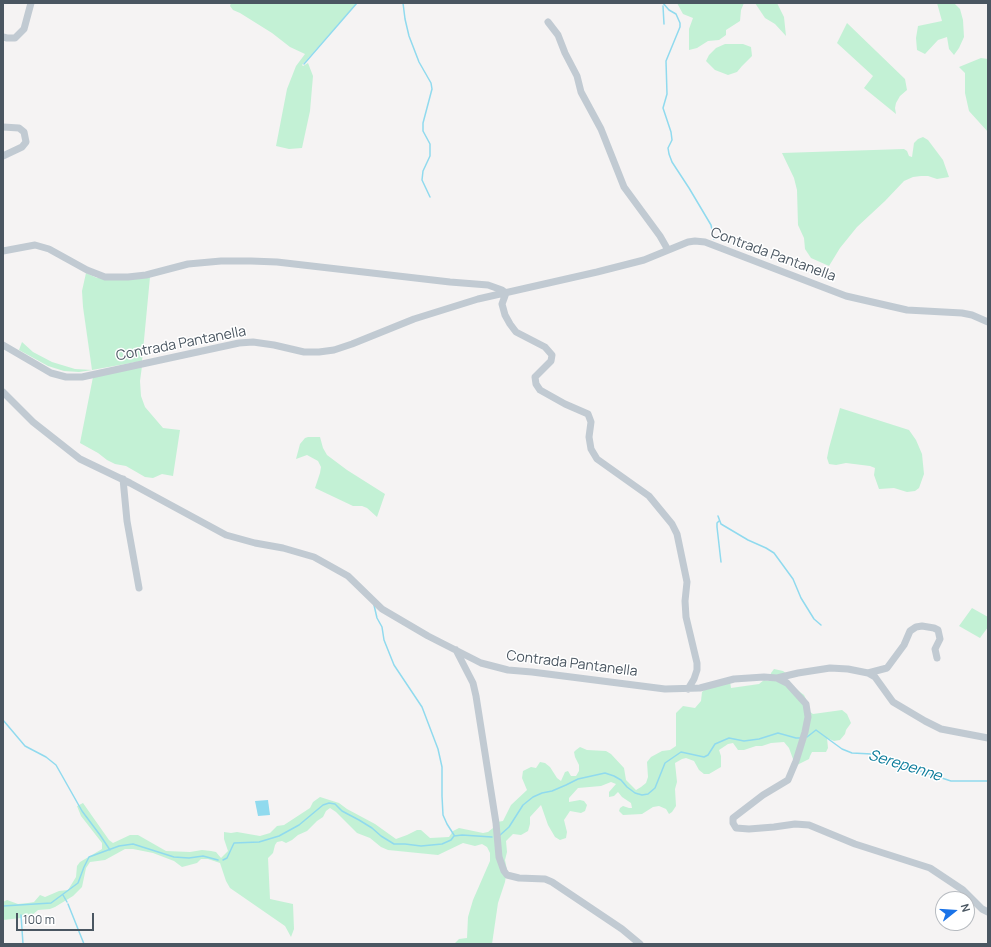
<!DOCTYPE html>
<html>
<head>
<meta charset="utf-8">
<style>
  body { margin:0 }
  #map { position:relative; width:991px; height:947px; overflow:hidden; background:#f5f3f3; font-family:Manrope,sans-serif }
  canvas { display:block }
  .frame { position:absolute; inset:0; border:4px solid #4a5661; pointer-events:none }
  .north { position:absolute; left:935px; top:891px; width:40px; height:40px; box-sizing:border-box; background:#fff; border:1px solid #b7bbc0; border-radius:50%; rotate:73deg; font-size:11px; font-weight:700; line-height:16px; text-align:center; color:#4a5661 }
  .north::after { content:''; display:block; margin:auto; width:14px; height:18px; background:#1a73e8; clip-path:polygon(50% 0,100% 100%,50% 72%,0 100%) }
  .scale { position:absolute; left:16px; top:913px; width:78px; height:18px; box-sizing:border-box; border:2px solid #4a5661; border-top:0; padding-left:5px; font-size:12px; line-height:14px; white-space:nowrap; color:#4a5661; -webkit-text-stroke:3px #fff; paint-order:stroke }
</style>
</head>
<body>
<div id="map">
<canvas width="991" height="947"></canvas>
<div class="frame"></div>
<div class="north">N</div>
<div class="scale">100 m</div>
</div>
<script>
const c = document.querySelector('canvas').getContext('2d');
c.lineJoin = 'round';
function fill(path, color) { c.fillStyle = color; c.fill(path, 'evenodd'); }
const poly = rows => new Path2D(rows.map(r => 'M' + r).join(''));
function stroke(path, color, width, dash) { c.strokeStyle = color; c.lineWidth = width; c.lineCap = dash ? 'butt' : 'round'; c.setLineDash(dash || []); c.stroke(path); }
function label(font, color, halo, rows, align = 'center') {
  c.font = font + ' Manrope,sans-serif'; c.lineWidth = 3; c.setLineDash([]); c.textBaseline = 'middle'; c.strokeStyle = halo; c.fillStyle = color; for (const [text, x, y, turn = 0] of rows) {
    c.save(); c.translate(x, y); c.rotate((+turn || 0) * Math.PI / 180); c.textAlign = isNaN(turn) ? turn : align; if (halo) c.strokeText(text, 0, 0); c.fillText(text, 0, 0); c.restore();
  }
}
fill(poly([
  [231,3,357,3,302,65,303,66,308,63,313,76,310,111,302,148,289,149,276,146,287,89,296,66,305,54,290,47,272,33,240,13,233,10,230,6],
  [677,3,744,3,741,10,740,21,726,30,726,35,719,40,708,41,697,48,689,50,689,29,693,18,683,14],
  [755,3,777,3,784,17,786,36,775,24,765,18],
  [937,3,954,3,960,9,963,20,964,37,959,48,954,55,949,49,947,37,938,40,925,54,917,50,916,38,918,26,942,21],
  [847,23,905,79,907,90,900,96,896,103,895,108,896,114,864,88,873,76,837,43],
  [725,44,743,44,751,47,752,56,742,66,737,72,728,75,715,70,706,61,709,55,716,48],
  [981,58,988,59,988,132,969,111,965,93,965,73,959,67],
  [923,137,928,140,943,160,949,177,937,179,928,176,921,176,913,177,904,181,885,201,857,227,840,248,829,266,811,258,805,249,804,238,798,225,797,190,794,178,782,153,904,149,907,151,909,156,912,157,914,143,918,139],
  [86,273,97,278,150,277,142,361,92,370,79,372,64,371,48,366,19,350,22,342,33,352,52,362,75,369,92,370,83,307,82,291],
  [142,366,140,381,141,396,145,407,163,428,180,430,173,476,162,474,153,478,145,477,126,466,115,464,107,460,98,453,80,443,93,377],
  [840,408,909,430,916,440,922,454,924,474,919,488,915,491,907,492,894,488,879,489,874,475,875,468,870,466,846,463,836,465,829,464,827,458,829,448],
  [308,437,320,437,323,448,327,455,347,470,385,494,377,517,367,508,362,506,353,506,315,488,320,473,321,467,318,461,307,455,296,459,300,444,305,438],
  [972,608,988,617,988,627,980,638,959,626],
  [774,669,783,671,787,674,783,679,804,695,807,701,806,709,813,714,842,710,847,714,851,723,846,730,845,734,840,740,834,741,827,738,828,748,826,752,812,752,810,756,809,759,797,765,793,759,789,748,784,742,771,743,762,746,756,746,744,750,738,750,733,743,728,744,719,750,721,756,721,767,709,774,704,774,699,770,694,761,686,758,682,759,675,763,677,782,675,789,676,806,672,812,669,814,666,809,659,806,653,807,642,814,623,815,619,811,620,808,623,806,629,808,632,808,631,803,622,797,618,792,614,796,609,797,609,792,616,784,611,782,601,786,578,788,569,798,569,802,580,800,584,801,587,805,585,811,581,813,570,811,564,820,567,832,566,838,560,840,555,837,548,825,541,805,530,817,530,824,528,831,521,835,513,834,506,841,507,852,505,860,507,870,505,882,498,903,492,944,454,944,459,939,467,938,468,917,473,900,490,861,490,853,487,847,482,844,475,846,463,843,438,855,388,850,381,847,370,838,357,833,336,812,330,808,326,811,323,817,317,821,307,831,298,835,292,840,286,843,282,841,277,842,275,845,273,853,268,858,270,899,293,904,294,929,291,937,285,926,230,888,226,881,220,863,208,859,201,859,197,863,182,867,174,861,153,853,133,849,125,849,105,860,90,862,86,868,82,887,73,896,55,907,50,909,38,910,30,917,3,920,3,902,7,900,18,904,28,903,34,902,40,895,45,897,59,891,68,890,76,877,77,866,80,862,102,849,102,843,81,816,77,806,83,803,109,840,113,843,130,835,138,835,166,851,190,852,202,850,211,851,216,852,221,858,228,851,224,839,224,832,231,833,237,832,260,836,270,833,277,826,284,825,310,808,313,802,320,797,339,803,347,809,375,824,396,839,407,835,417,830,421,830,430,838,449,837,453,831,459,828,483,833,488,832,493,828,497,822,503,821,511,805,527,790,522,778,523,771,531,767,536,768,540,762,545,763,550,767,557,778,561,781,565,772,568,771,571,776,576,776,579,771,579,765,575,757,574,752,576,750,580,747,587,750,606,751,611,754,624,768,626,780,636,790,641,787,646,783,648,777,647,762,651,757,662,751,670,750,676,746,676,713,683,706,695,708,701,701,702,692,705,689,730,681,731,688,759,684,764,680,769,681,771,673]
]), '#c3f1d5');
fill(poly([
  [268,800,270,815,258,816,255,801]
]), '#90daee');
stroke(poly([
  [403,3,405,19,409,36,419,62,431,83,432,89,423,123,423,131,430,144,430,156,423,171,422,180,430,197],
  [663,3,669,10,676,14,680,23,680,27,666,61,667,94,663,108,671,132,672,140,668,148,669,154,672,162,689,188,711,225,714,239],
  [663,6,664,24],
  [304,64,357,3],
  [718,516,721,524,748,540,766,548,774,553,793,579,801,598,814,619,821,625],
  [719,521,717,523,717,527,721,562],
  [374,605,377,618,382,627,384,640,394,665,422,707,438,749,442,767,442,796,443,815,447,824,454,835],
  [3,720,25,746,46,757,56,765,82,811,100,835,110,850],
  [807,737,816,730,842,749,852,753,872,754,893,762,951,781,988,781],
  [499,836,509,827,523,805,533,797,542,793,552,791,566,785,578,779,605,773,614,776,621,780,627,787,635,793,642,795,648,794,655,788,665,763,681,752,704,757,708,755,715,744,729,738,744,741,759,739,778,733,796,738,801,738],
  [223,860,227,858,234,843,259,842,279,836,299,825,323,805,329,803,335,804,342,811,359,820,372,828,381,836,394,844,405,844,421,846,442,844,451,840,454,836,462,835,492,837],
  [63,895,67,902],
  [68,904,84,944],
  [3,906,51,903,78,883,84,867,89,857,119,846,133,844,174,857,189,858,203,856,218,860],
  [21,915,23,944]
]), '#90daee', 1.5);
stroke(poly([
  [548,22,558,35,565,53,577,76,581,92,601,129,624,187,660,236,668,250],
  [3,37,7,38,15,38,24,29,31,3],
  [3,127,19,128,24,132,26,142,22,147,3,156],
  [3,251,35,245,49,249,87,270,105,277,128,277,146,275,188,264,221,261,251,261,277,262,450,282,488,285,502,290,506,293,502,304,505,315,510,324,516,332,545,347,552,355,551,361,535,377,536,384,540,390,565,404,588,414,591,422,589,437,591,449,597,459,649,496,672,524,677,534,687,582,685,601,686,617,697,663,697,670,694,679,688,689],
  [3,345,51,373,66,377,82,377,239,343,253,342,274,345,304,352,319,352,334,350,352,344,414,319,478,299,597,272,644,260,688,242,695,241,705,242,846,296,907,310,962,313,972,315,988,322],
  [3,392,33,422,80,459,130,483,226,535,255,543,283,548,314,557,348,576,382,609,428,636,481,663,508,670,532,672,665,689,700,688,734,679,764,677,777,678,787,683,806,704,808,717,805,732,796,761,788,780,763,795,733,818,733,823,736,828,749,829,774,827,795,824,809,825,855,844,930,868,963,890,982,909,988,912],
  [123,479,127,521,139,588],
  [456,650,473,683,476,696,496,823,499,857,504,871,507,875,519,878,545,879,552,882,622,929,640,944],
  [868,673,887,668,904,645,910,631,916,627,922,626,934,628,938,630,940,639,935,649,937,658],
  [777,678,798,673,830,668,848,669,868,673,875,677,893,702,925,721,941,729,988,738]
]), '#c1cad2', 7);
label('14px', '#4a5661', '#fff', [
  ["Contrada Pantanella",773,255,20],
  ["Contrada Pantanella",181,344,-11],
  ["Contrada Pantanella",572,664,7]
]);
label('italic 15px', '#0c7c9b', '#fff', [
  ["Serepenne",905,766,17]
]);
</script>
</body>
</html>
